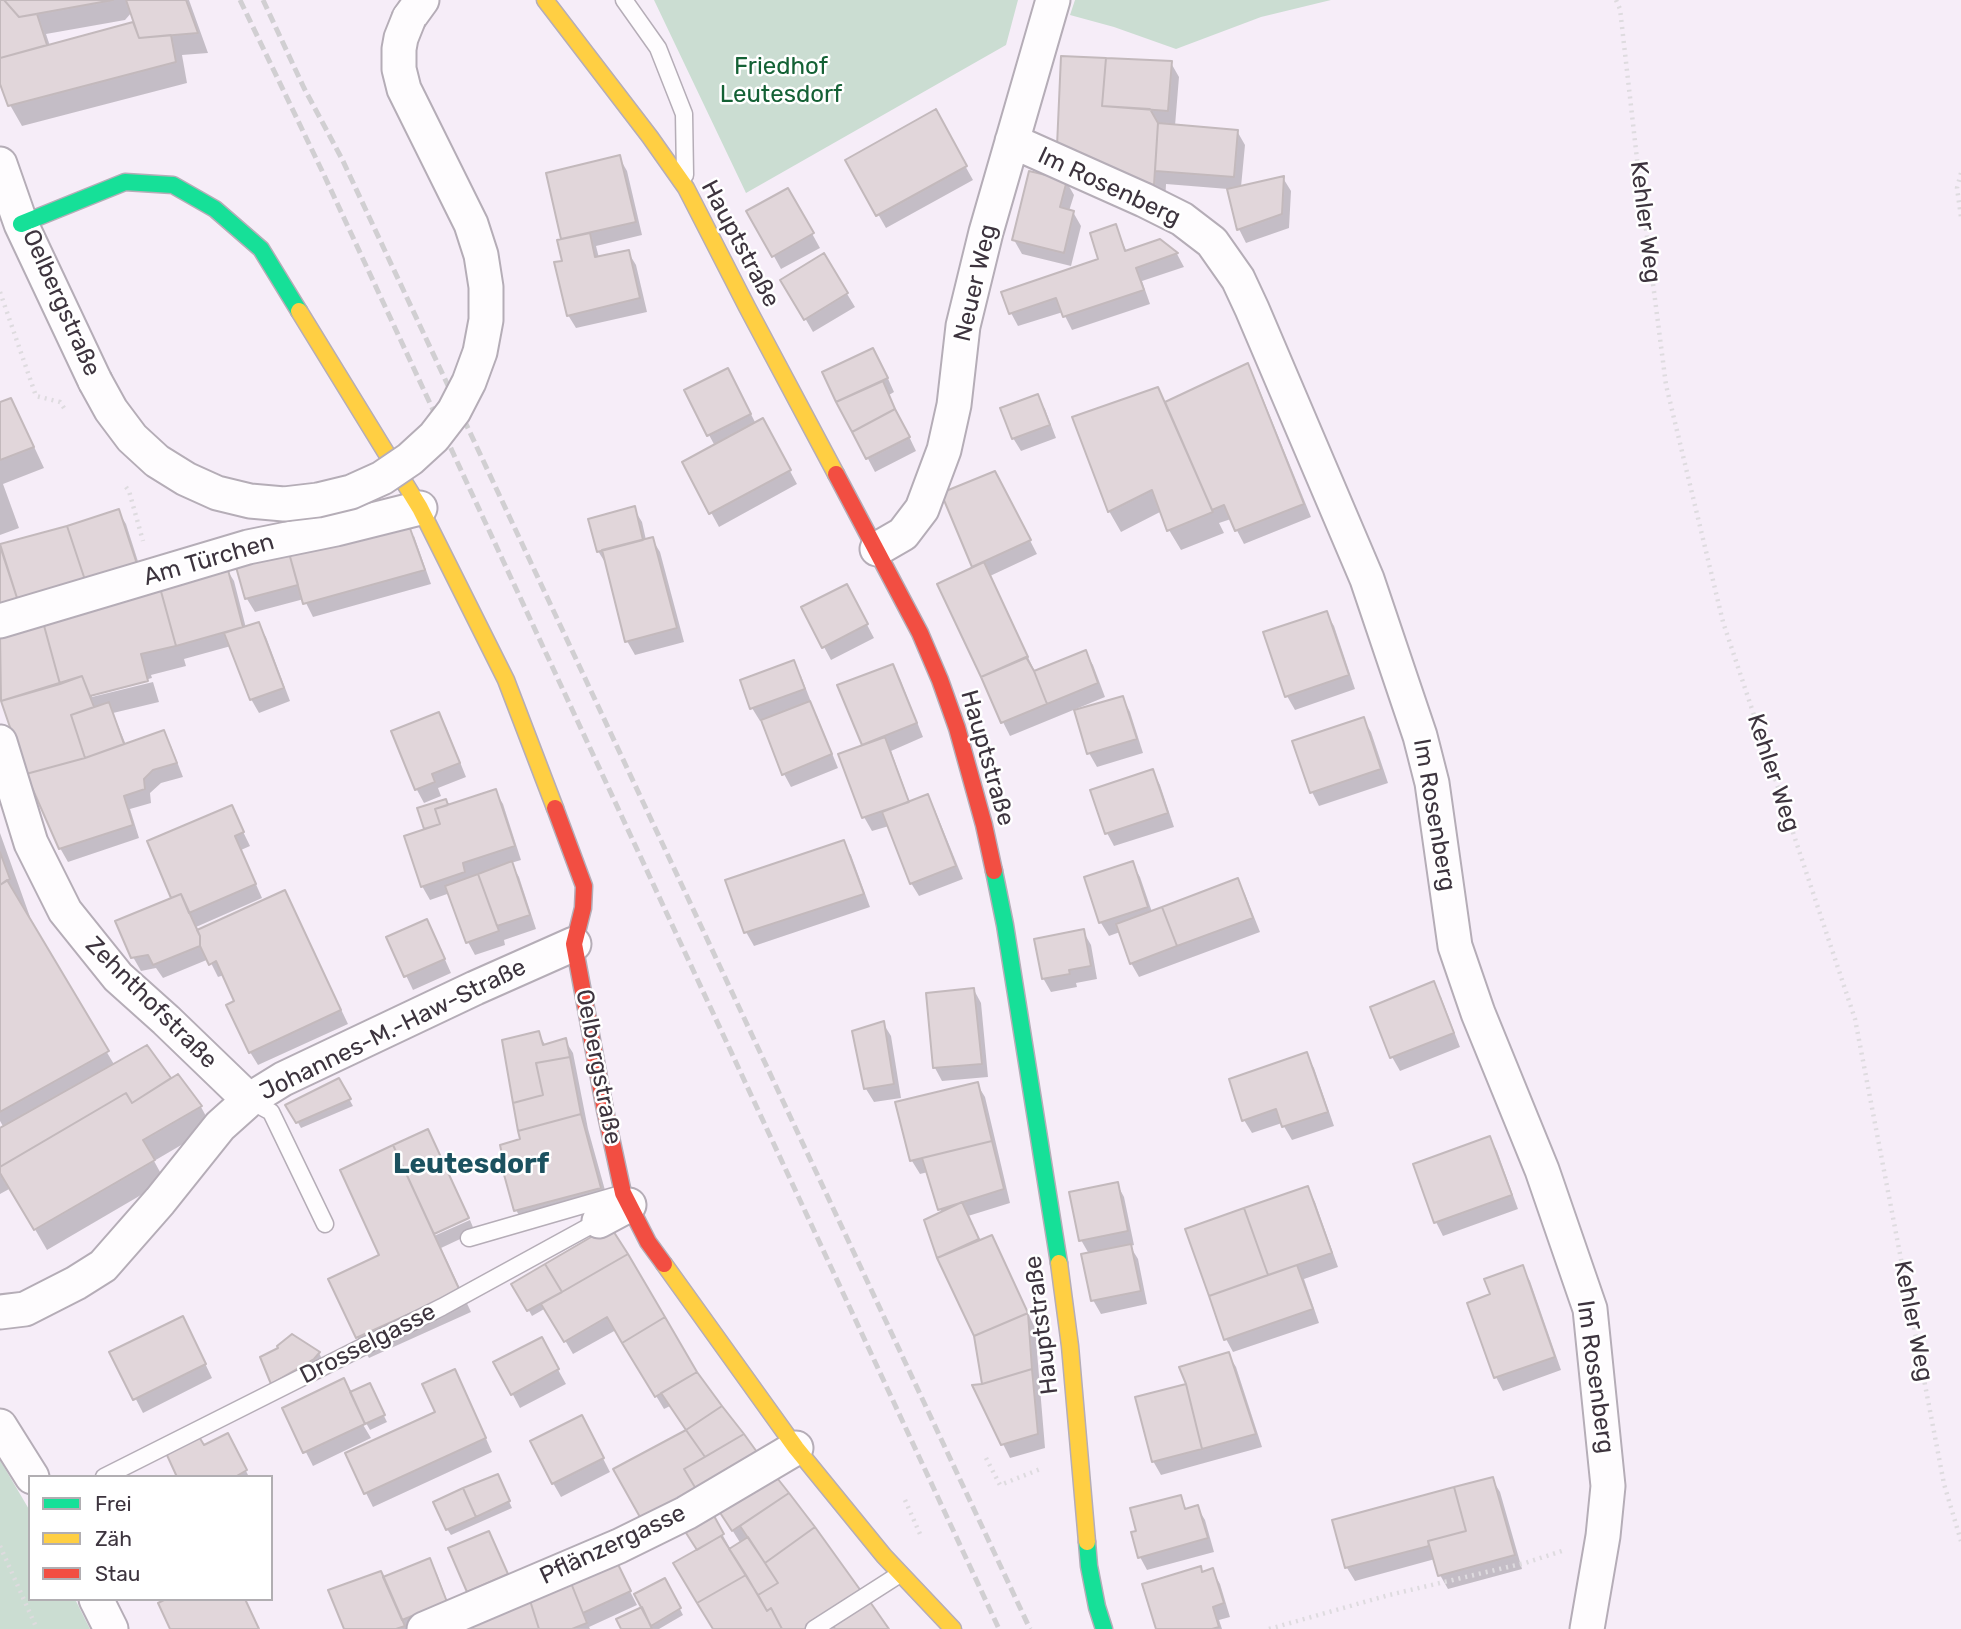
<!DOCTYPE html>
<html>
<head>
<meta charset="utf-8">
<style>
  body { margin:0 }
  #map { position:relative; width:1961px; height:1629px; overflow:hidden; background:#f6edf8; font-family:Rubik,sans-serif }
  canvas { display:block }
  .legend { position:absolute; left:28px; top:1475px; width:245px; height:126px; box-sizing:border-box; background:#fff; border:2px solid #b1aeb2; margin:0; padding:9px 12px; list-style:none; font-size:21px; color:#3d343e }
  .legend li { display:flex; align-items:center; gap:14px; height:35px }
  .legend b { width:35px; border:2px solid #b1aeb2 }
</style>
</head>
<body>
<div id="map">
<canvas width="1961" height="1629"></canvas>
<ul class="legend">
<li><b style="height:9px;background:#16e098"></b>Frei</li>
<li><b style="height:9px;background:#ffcf43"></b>Zäh</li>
<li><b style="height:9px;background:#f24e42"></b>Stau</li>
</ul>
</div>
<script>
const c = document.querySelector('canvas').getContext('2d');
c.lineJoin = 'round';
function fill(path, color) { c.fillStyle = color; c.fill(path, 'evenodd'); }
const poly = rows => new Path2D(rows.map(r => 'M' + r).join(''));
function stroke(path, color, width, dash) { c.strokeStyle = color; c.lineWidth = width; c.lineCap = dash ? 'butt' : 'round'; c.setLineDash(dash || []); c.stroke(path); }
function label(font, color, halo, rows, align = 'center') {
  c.font = font + ' Rubik,sans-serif'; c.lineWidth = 5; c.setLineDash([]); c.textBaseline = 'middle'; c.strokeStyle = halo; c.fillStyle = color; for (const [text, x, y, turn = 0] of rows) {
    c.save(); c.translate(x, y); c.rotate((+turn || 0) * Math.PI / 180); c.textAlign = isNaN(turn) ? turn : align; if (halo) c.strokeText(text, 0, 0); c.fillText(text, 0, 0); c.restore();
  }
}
fill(poly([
  [654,0,1018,0,1006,45,746,193],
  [1075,0,1331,0,1261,17,1176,49,1114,27,1070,15],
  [0,1460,30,1511,30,1599,75,1599,90,1629,0,1629]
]), '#cbddd2');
fill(poly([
  [0,0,189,0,208,53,182,55,187,83,22,126,10,105,0,78],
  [132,12,136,23,50,46,46,34,125,20],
  [1171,63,1179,77,1175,126,1237,131,1245,145,1241,187,1283,178,1291,191,1289,228,1246,243,1239,229,1228,189,1166,184,1165,205,1071,166],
  [935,112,973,180,886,228,847,160],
  [619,157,627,171,642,235,596,246,599,258,628,252,636,265,647,312,576,328,568,315,563,240,548,174],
  [1066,181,1074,195,1069,211,1073,212,1081,226,1071,266,1022,254,1014,240],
  [788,190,820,248,781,269,749,211],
  [1115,227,1127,252,1160,241,1177,254,1184,267,1142,281,1150,304,1072,330,1063,312,1018,326,1011,313,1101,260],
  [824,256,855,307,813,332,783,280],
  [881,363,894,392,889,395,916,451,875,472,838,402,825,373],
  [1247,366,1255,379,1311,517,1244,544,1231,519,1219,523,1224,533,1181,550,1169,530,1162,511,1121,532,1109,511,1157,389,1165,404],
  [735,383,756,424,770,434,797,484,719,527,684,463,715,446,709,435],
  [1037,396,1045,409,1056,438,1021,451,1013,438],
  [0,404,22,421,44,468,3,484,19,528,0,535],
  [1002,486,1037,554,990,576,1035,672,1085,652,1093,665,1105,697,1010,736,1003,722,975,568,944,494],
  [634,509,642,522,646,540,652,539,660,552,684,642,635,655,627,641,606,564,598,551],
  [118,511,126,524,143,577,0,623,0,546,67,528],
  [414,536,431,584,313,617,304,599,255,612,247,599,238,568],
  [226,568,234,581,246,628,258,624,266,637,290,701,259,713,251,699,231,646,184,659,186,666,151,675,152,678,92,694,92,697,153,682,159,702,113,713,126,745,164,732,171,746,183,777,161,783,150,793,151,803,130,809,139,838,68,862,60,848,28,773,0,687,0,636],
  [854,600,874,638,831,660,824,647],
  [1326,613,1334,626,1355,689,1295,710,1287,696,1265,633],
  [793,662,801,676,811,702,809,703,817,716,838,768,791,787,784,774,762,720,760,721,752,708],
  [892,666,900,679,923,737,891,751,910,803,928,796,935,810,963,879,919,896,911,883,889,826,872,831,864,817,841,755,864,746,840,686],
  [1123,698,1130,712,1143,753,1097,767,1089,753],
  [438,714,446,727,466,777,438,788,441,796,424,803,417,790,393,732],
  [1363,719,1371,732,1388,783,1319,806,1312,792],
  [1153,771,1160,785,1174,827,1114,846,1107,833],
  [495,791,503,804,521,860,511,863,519,877,536,929,504,940,505,945,475,955,468,942,450,893,430,900,422,886,427,830,425,828,448,806],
  [231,807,250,846,241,850,262,898,196,927,198,931,292,906,348,1024,258,1065,250,1052,237,1001,224,975,218,977,209,959,163,978,156,968,141,971,133,957,174,899,150,842],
  [0,833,30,917,28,919,115,1066,147,1048,171,1080,177,1076,201,1107,212,1127,154,1161,165,1181,47,1250,11,1188,0,1194,0,1130,4,1128,0,1121],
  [843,842,851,855,870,907,754,946,746,932,727,881],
  [1132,863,1140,877,1152,912,1238,880,1245,894,1260,932,1139,977,1131,963,1120,932,1109,936,1101,923,1086,879],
  [1083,931,1091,945,1097,979,1076,983,1077,987,1051,992,1043,978],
  [434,935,451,973,413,990,388,938],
  [1433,984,1441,997,1460,1047,1400,1071,1392,1057],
  [974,990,981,1003,988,1077,942,1081,935,1068],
  [883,1023,891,1036,901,1098,874,1102,866,1089,854,1032],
  [538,1033,546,1046,565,1040,573,1053,588,1129,608,1201,524,1224,516,1210,522,1141],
  [1306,1054,1314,1068,1334,1126,1292,1140,1282,1123,1252,1133,1244,1120],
  [339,1081,353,1106,301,1128,288,1105],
  [977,1084,985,1097,1010,1203,968,1216,980,1241,992,1237,1035,1328,1045,1448,1010,1458,974,1386,984,1385,976,1336,938,1257,942,1214,928,1172,920,1174,912,1161,897,1103],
  [428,1132,468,1217,434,1232,434,1236,470,1220,475,1232,441,1248,471,1312,369,1358,357,1337,330,1280,382,1256,395,1154],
  [1490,1138,1497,1151,1518,1209,1443,1236,1436,1222],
  [1117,1184,1124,1197,1134,1245,1130,1246,1138,1259,1147,1304,1101,1314,1093,1300,1089,1254,1081,1240],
  [1308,1188,1315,1202,1338,1267,1304,1279,1319,1323,1233,1352,1226,1339,1187,1230],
  [609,1228,696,1373,886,1629,712,1629,714,1628,698,1551,687,1431,670,1406,664,1409,616,1330,573,1354,546,1308,532,1316,514,1284],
  [715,1503,741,1544,731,1550,707,1507],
  [1522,1268,1530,1281,1561,1370,1503,1391,1496,1377,1492,1295],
  [190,1332,212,1378,143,1413,112,1353],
  [541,1339,566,1384,520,1408,496,1363],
  [319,1353,322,1359,273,1383,262,1357],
  [1228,1354,1236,1367,1262,1447,1161,1475,1153,1461,1188,1385],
  [462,1385,492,1452,373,1507,366,1493],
  [372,1392,387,1422,370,1430,362,1416,359,1418,371,1438,313,1466,284,1409,351,1393],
  [589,1431,610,1472,561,1497,553,1483],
  [203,1447,235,1449,249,1477,179,1477],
  [1492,1479,1500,1492,1522,1569,1448,1589,1440,1575,1435,1559,1355,1581,1347,1568,1334,1522],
  [500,1482,512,1508,451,1535,447,1529],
  [1180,1497,1187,1510,1197,1507,1205,1520,1214,1552,1147,1570,1140,1557],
  [488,1533,496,1546,514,1588,476,1604,469,1591],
  [612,1556,637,1605,589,1627,590,1629,448,1629],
  [429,1560,437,1574,453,1616,420,1629,346,1629,383,1578],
  [1200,1568,1203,1574,1212,1570,1220,1584,1230,1617,1219,1620,1222,1629,1158,1629],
  [665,1580,683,1615,659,1629,623,1629,643,1608]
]), '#0003');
const building = poly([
  [0,0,4,0,19,17,37,14,47,45,0,58,0,0],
  [4,0,113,0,19,17,4,0],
  [126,0,186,0,198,33,139,38,126,0],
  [133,22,139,38,171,35,176,62,8,106,0,84,0,58,133,22],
  [1061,56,1106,58,1102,106,1150,109,1158,123,1154,185,1123,175,1057,146,1061,56],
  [1106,58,1172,61,1168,111,1102,106,1106,58],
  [936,109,967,166,876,216,845,160,936,109],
  [1158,123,1238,130,1234,177,1155,171,1158,123],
  [620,155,636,222,561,239,546,173,620,155],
  [1029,171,1067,180,1060,207,1074,211,1064,253,1012,240,1029,171],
  [1284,176,1282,214,1237,230,1227,189,1284,176],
  [788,188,814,233,772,257,746,211,788,188],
  [1116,224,1125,251,1160,239,1178,253,1136,268,1144,290,1063,317,1056,298,1009,314,1001,292,1098,259,1090,233,1116,224],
  [590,233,595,257,629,250,640,298,567,316,554,262,562,261,557,240,590,233],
  [824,253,848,293,804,320,780,280,824,253],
  [873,348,888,378,836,402,822,372,873,348],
  [1248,363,1304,504,1235,531,1224,505,1212,510,1165,402,1248,363],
  [728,368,751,414,707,436,684,390,728,368],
  [883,381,895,409,852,432,836,402,883,381],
  [1158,387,1213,512,1167,531,1152,490,1108,512,1072,417,1158,387],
  [1038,394,1050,425,1012,439,1000,408,1038,394],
  [11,398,34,447,0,460,0,402,11,398],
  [895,409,910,437,866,459,852,432,895,409],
  [763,418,791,470,709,514,682,462,763,418],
  [995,471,1031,540,972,567,941,493,995,471],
  [635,506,643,540,597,552,588,519,635,506],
  [119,509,137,564,85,580,67,526,119,509],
  [407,520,425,570,303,604,289,553,407,520],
  [67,526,85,580,18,601,0,544,67,526],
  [653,537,677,628,625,642,602,550,653,537],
  [0,546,18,601,0,607,0,546],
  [289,553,298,585,245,599,236,567,289,553],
  [984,562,1028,657,981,677,937,584,984,562],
  [227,566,243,627,176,646,159,584,227,566],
  [159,584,176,646,141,654,148,681,90,696,82,676,60,684,43,622,159,584],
  [847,584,868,624,822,648,801,607,847,584],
  [1327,611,1349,675,1285,697,1263,632,1327,611],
  [43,622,60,684,1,701,0,634,43,622],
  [259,622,284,688,250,700,224,633,259,622],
  [1086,650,1098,683,1047,704,1034,671,1086,650],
  [1026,657,1034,671,1047,704,1001,723,981,677,1026,657],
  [794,660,805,689,750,709,740,680,794,660],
  [893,664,917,723,862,745,837,685,893,664],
  [82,676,94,707,71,715,85,758,26,774,1,701,82,676],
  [1123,696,1137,739,1087,754,1074,710,1123,696],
  [810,701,832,754,782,775,761,720,810,701],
  [109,702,124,744,85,758,71,715,109,702],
  [439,712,460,763,432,774,435,782,415,790,391,731,439,712],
  [1364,717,1381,769,1310,793,1292,741,1364,717],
  [164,730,177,763,153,770,144,779,145,789,124,796,133,825,59,849,26,774,85,758,164,730],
  [885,737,909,802,862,818,838,754,885,737],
  [1153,769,1168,813,1105,834,1090,790,1153,769],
  [496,789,515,846,463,863,465,872,421,887,404,836,440,824,435,809,496,789],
  [928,794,956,866,910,884,882,812,928,794],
  [446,799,448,805,435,809,440,824,424,829,417,808,446,799],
  [232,805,244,832,235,836,256,884,189,913,181,894,171,898,147,841,232,805],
  [844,840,864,894,744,933,725,880,844,840],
  [0,852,10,879,0,885,0,852],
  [512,861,530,915,497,926,478,874,512,861],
  [1133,861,1148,907,1099,923,1084,877,1133,861],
  [478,874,499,931,466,943,445,886,478,874],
  [1238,878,1253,918,1177,946,1162,907,1238,878],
  [7,880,109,1051,0,1112,0,885,7,880],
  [285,890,341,1010,249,1053,226,1005,234,1001,216,961,209,965,200,946,200,936,197,930,285,890],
  [181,894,200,936,200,946,153,965,148,955,131,958,115,921,181,894],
  [1162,907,1177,946,1130,964,1116,924,1162,907],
  [427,919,445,959,404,977,386,937,427,919],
  [1084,929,1091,966,1069,970,1070,974,1042,979,1034,939,1084,929],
  [1434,981,1454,1033,1390,1058,1370,1007,1434,981],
  [974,988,982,1064,933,1068,926,993,974,988],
  [884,1021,894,1084,864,1089,852,1031,884,1021],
  [539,1031,543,1045,566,1038,570,1057,536,1063,543,1095,513,1103,502,1040,539,1031],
  [147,1045,171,1078,132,1103,126,1093,0,1167,0,1128,147,1045],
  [1307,1052,1328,1112,1282,1127,1276,1109,1242,1121,1229,1079,1307,1052],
  [570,1057,581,1114,518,1131,513,1103,543,1095,536,1063,570,1057],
  [178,1074,202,1106,143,1140,155,1160,34,1230,0,1173,0,1167,126,1093,132,1103,178,1074],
  [339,1078,351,1099,296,1123,285,1105,339,1078],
  [978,1082,992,1141,910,1161,895,1102,978,1082],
  [581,1114,601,1188,514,1211,500,1160,503,1159,500,1145,520,1139,518,1131,581,1114],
  [428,1129,469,1218,434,1234,393,1145,428,1129],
  [1490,1136,1512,1195,1434,1223,1413,1164,1490,1136],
  [992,1141,1004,1189,938,1210,922,1158,992,1141],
  [393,1145,460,1291,356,1338,328,1279,379,1255,340,1170,393,1145],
  [1118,1182,1128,1231,1079,1241,1069,1192,1118,1182],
  [1308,1186,1332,1253,1268,1275,1244,1208,1308,1186],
  [962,1202,979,1239,937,1258,924,1220,962,1202],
  [1244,1208,1268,1275,1209,1296,1185,1229,1244,1208],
  [610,1226,628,1254,562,1292,545,1264,610,1226],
  [992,1235,1028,1313,974,1336,937,1258,992,1235],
  [1131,1244,1141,1291,1091,1301,1081,1254,1131,1244],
  [628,1254,665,1317,622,1343,607,1317,564,1342,541,1304,628,1254],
  [545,1264,562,1292,527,1311,511,1284,545,1264],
  [1297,1265,1313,1309,1224,1340,1209,1296,1297,1265],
  [1523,1265,1555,1357,1494,1378,1467,1303,1490,1294,1484,1279,1523,1265],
  [1028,1313,1032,1369,982,1384,974,1336,1028,1313],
  [183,1316,206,1364,133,1400,109,1352,183,1316],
  [665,1317,697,1372,655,1397,622,1343,665,1317],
  [292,1334,320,1352,314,1359,271,1384,260,1357,278,1348,277,1346,292,1334],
  [542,1337,559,1369,511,1395,493,1362,542,1337],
  [1229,1352,1256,1434,1202,1449,1186,1384,1179,1367,1229,1352],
  [455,1369,486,1438,364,1494,345,1453,435,1412,422,1384,455,1369],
  [1032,1369,1038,1434,1001,1445,972,1385,982,1384,1032,1369],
  [697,1372,722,1406,686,1430,661,1393,697,1372],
  [344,1378,365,1424,303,1453,282,1408,344,1378],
  [370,1383,385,1415,365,1424,350,1392,370,1383],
  [1186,1384,1202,1449,1152,1462,1135,1397,1186,1384],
  [722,1406,744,1434,705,1457,686,1430,722,1406],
  [582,1415,604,1458,552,1484,530,1441,582,1415],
  [686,1430,705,1457,684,1469,699,1494,645,1526,613,1469,686,1430],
  [228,1433,247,1470,235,1477,177,1477,166,1453,198,1435,204,1445,228,1433],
  [744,1434,762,1459,699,1494,684,1469,744,1434],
  [770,1469,789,1493,732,1531,713,1502,770,1469],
  [498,1474,510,1501,476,1517,463,1488,498,1474],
  [1493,1477,1515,1555,1438,1576,1428,1541,1466,1531,1454,1487,1493,1477],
  [1454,1487,1466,1531,1428,1541,1429,1546,1345,1568,1332,1520,1454,1487],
  [463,1488,476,1517,446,1530,433,1502,463,1488],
  [789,1493,815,1527,765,1563,740,1526,789,1493],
  [1181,1495,1185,1509,1198,1505,1208,1538,1138,1558,1131,1532,1136,1531,1130,1508,1181,1495],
  [708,1505,724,1534,697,1550,679,1522,708,1505],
  [815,1527,861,1591,809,1629,782,1629,771,1608,767,1611,758,1595,778,1583,765,1563,815,1527],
  [489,1531,508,1574,467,1592,448,1548,489,1531],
  [721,1536,746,1575,697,1603,673,1563,721,1536],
  [748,1537,778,1583,758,1595,729,1549,748,1537],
  [613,1554,631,1591,583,1613,567,1573,613,1554],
  [430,1558,447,1602,402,1620,383,1577,430,1558],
  [1201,1566,1202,1572,1213,1568,1224,1603,1213,1607,1219,1627,1212,1629,1156,1629,1142,1584,1201,1566],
  [381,1571,405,1626,396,1629,344,1629,328,1590,381,1571],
  [567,1573,587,1623,572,1629,539,1629,527,1591,567,1573],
  [746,1575,767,1611,771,1608,782,1629,713,1629,697,1603,746,1575],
  [665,1578,681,1608,651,1626,634,1594,665,1578],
  [527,1591,539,1629,446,1629,527,1591],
  [166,1599,245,1599,259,1629,170,1629,158,1603,166,1599],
  [868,1599,889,1629,835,1629,831,1622,868,1599],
  [642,1607,652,1629,621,1629,616,1619,642,1607]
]);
fill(building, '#e1d6da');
stroke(building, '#c3b9bc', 2);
const lane = poly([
  [624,0,658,48,684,114,685,175],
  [249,1100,271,1112,325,1224],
  [469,1238,621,1194],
  [104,1477,442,1307,599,1221],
  [814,1629,900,1574]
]);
const street = poly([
  [409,18,422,0],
  [1012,141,1144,200,1182,219,1212,242,1238,279,1252,309,1367,579,1420,736,1432,783,1455,946,1478,1013,1542,1170,1590,1309,1608,1486,1603,1536,1587,1629],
  [0,164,21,224,95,381],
  [877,549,903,534,922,509,944,450,954,405,963,326,986,232,1053,0],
  [0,621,248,547,336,529,420,508],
  [0,742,31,843,65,911,118,977,166,1020,249,1100],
  [599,1221,629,1205],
  [0,1312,25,1309,76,1283,103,1266,160,1201,220,1126,249,1100,283,1079,475,988,574,944],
  [0,1426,32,1477],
  [96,1599,111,1629],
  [424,1629,619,1546,686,1513,796,1448]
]);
const fast = poly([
  [21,224,125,182,173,185,215,209,261,249,299,311],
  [994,871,1005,925,1059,1263],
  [1087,1542,1089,1566,1097,1607,1104,1629]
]);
const slow = poly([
  [545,0,650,137,686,188,747,307,836,474],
  [299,311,420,508,506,680,555,808],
  [1059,1263,1070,1346,1087,1542],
  [664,1264,796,1448,884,1556,953,1629]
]);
const jam = poly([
  [836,474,920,633,940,680,957,728,984,825,994,871],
  [555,808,584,886,583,908,574,944,605,1110,623,1193,648,1242,664,1264]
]);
stroke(lane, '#b5adb7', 19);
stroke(street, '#b5adb7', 37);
stroke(fast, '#b5adb7', 19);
stroke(slow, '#b5adb7', 19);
stroke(jam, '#b5adb7', 19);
stroke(poly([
  [1616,0,1620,9,1637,159,1666,385,1723,622,1855,1019,1944,1484,1961,1541],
  [1961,173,1957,188,1961,217],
  [0,292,36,396,60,402,64,408],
  [126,487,129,491,143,541],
  [986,1458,1000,1485,1043,1468],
  [905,1500,920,1534],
  [0,1546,37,1629],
  [1269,1629,1389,1595,1525,1563,1562,1551]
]), '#dedbdf', 4.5, [2, 5]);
stroke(lane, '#fefcfe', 16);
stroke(street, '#fefcfe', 33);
stroke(fast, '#16e098', 16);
stroke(slow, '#ffcf43', 16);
stroke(jam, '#f24e42', 16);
stroke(poly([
  [240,0,324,175,999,1629],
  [263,0,304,88,342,159,1030,1629]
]), '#d1cfd2', 5, [10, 5]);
const streetBridge = poly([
  [95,381,111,410,132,438,157,461,186,479,217,493,250,501,284,504,318,500,351,492,382,478,410,459,434,437,454,411,469,382,480,352,486,320,486,287,481,255,471,224,404,89,399,69,399,49,401,38,409,18]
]);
stroke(streetBridge, '#b5adb7', 37, []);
stroke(streetBridge, '#fefcfe', 33);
label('24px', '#146135', '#fff', [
  ["Friedhof",781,67],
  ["Leutesdorf",781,95]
]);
label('24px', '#3d343e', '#fff', [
  ["Im Rosenberg",1109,187,25],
  ["Kehler Weg",1645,222,83],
  ["Hauptstraße",740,244,62],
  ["Neuer Weg",976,283,-77],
  ["Oelbergstraße",61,303,66],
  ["Am Türchen",209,560,-16],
  ["Hauptstraße",987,758,74],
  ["Kehler Weg",1773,773,72],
  ["Im Rosenberg",1434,815,80],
  ["Zehnthofstraße",151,1003,45],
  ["Johannes-M.-Haw-Straße",393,1030,-26],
  ["Oelbergstraße",598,1067,79],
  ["Kehler Weg",1913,1321,79],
  ["Hauptstraße",1042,1325,-97],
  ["Drosselgasse",368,1344,-27],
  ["Im Rosenberg",1595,1377,82],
  ["Pflänzergasse",613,1545,-25]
]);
label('bold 28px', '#1b515f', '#fff', [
  ["Leutesdorf",471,1165]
]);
</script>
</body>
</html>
